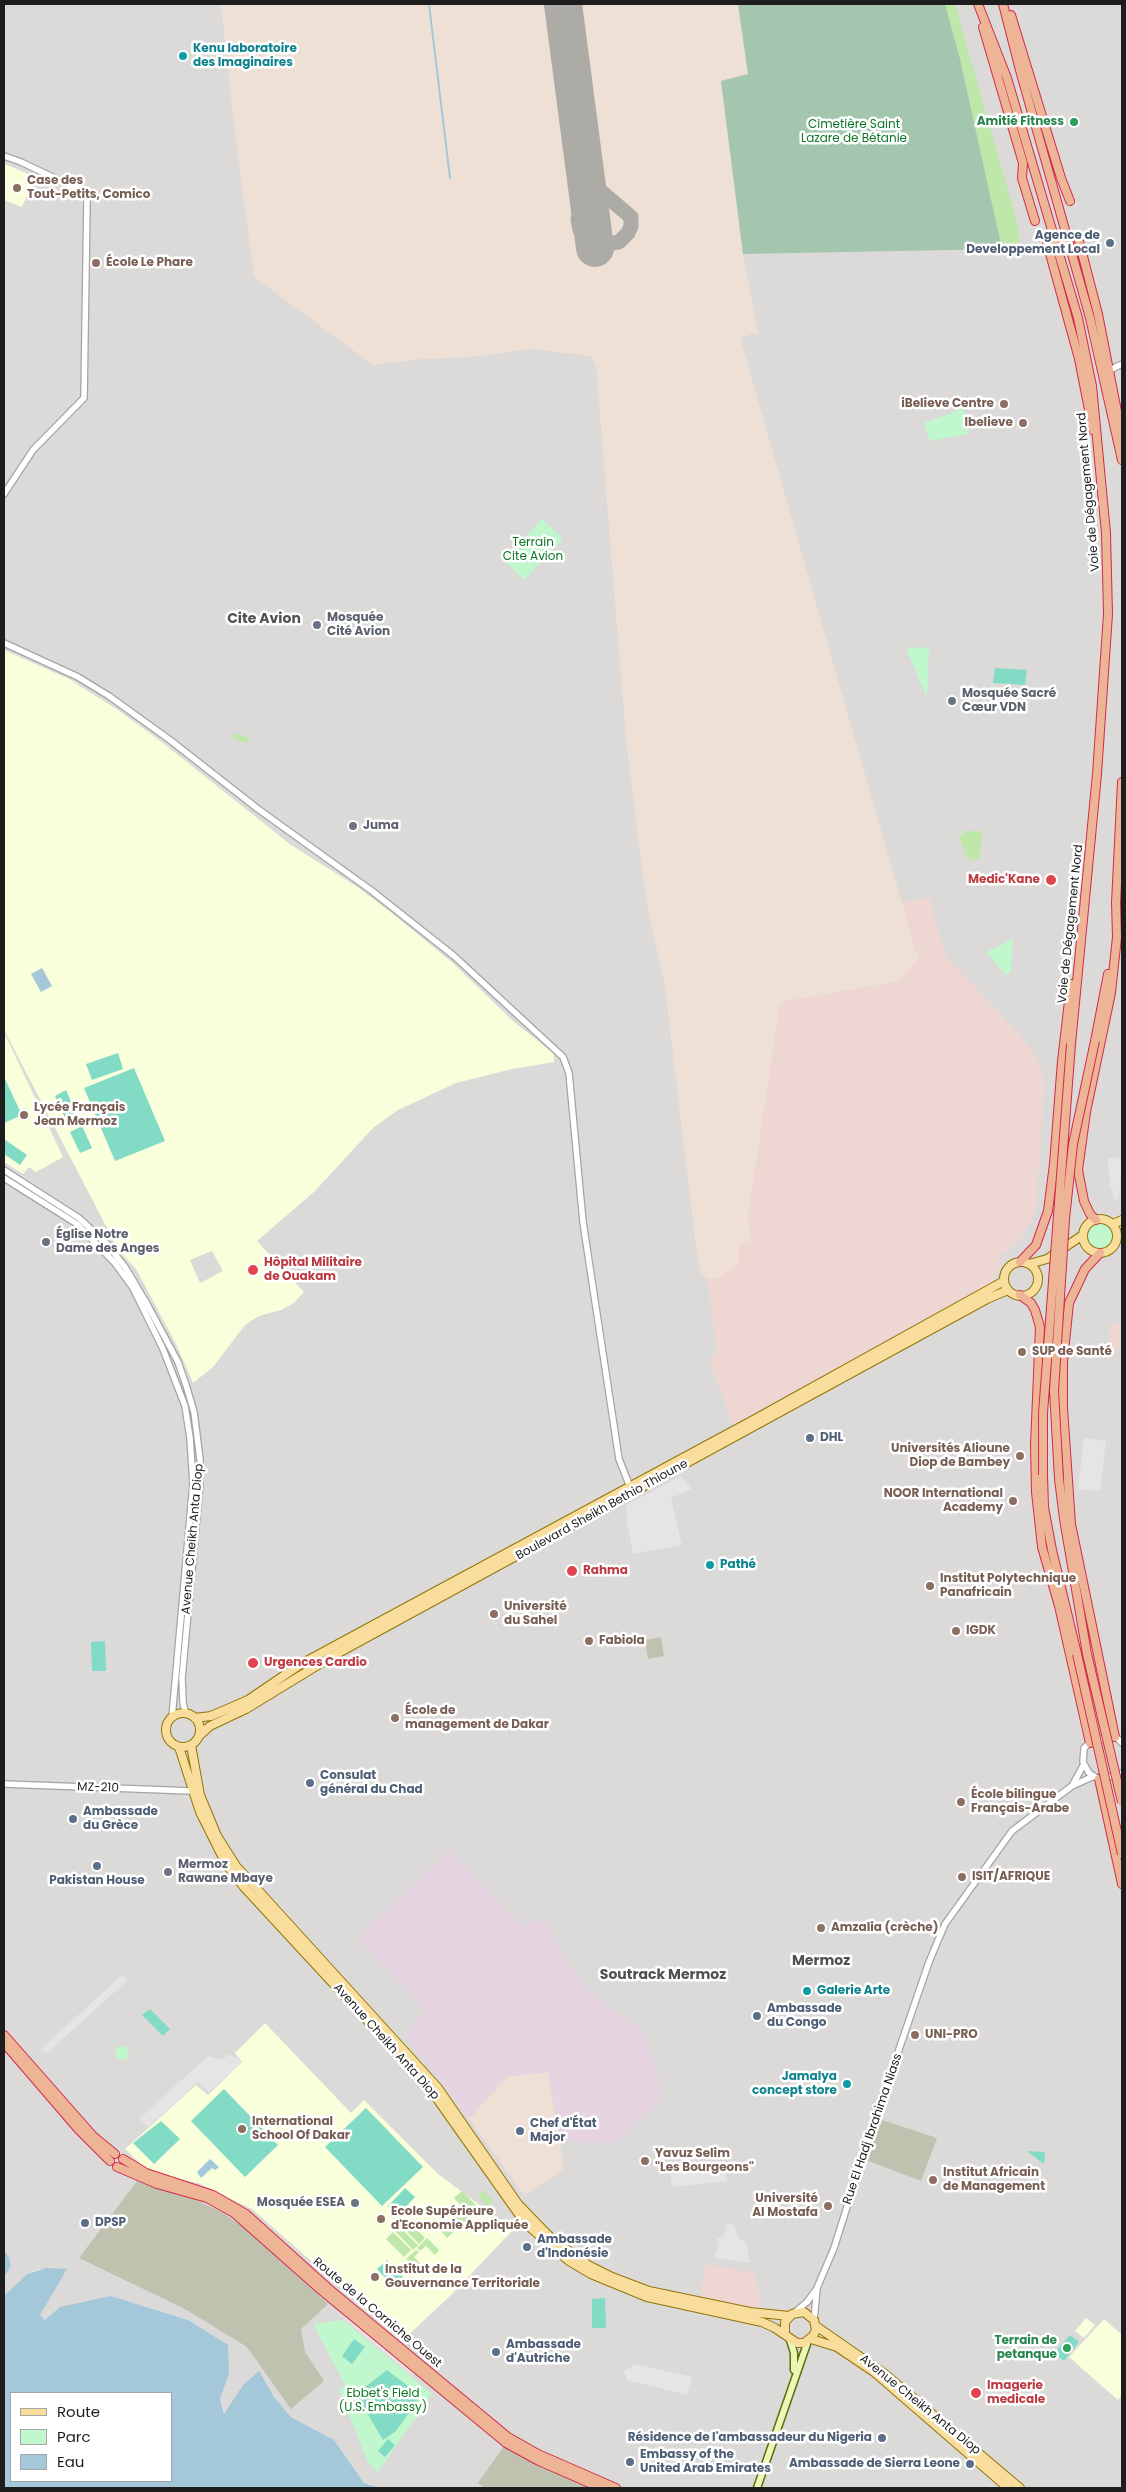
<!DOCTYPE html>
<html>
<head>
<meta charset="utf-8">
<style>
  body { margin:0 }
  #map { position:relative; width:1126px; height:2492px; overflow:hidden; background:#eeebe2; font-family:Poppins,sans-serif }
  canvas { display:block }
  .frame { position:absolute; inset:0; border:5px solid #1d1d1d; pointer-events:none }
  .legend { position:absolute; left:10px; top:2392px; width:162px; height:90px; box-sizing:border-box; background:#fff; border:1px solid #a5a5a5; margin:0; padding:6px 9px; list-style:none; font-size:15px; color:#1d1d1d }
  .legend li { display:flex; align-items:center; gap:10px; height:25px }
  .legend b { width:25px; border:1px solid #a5a5a5 }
</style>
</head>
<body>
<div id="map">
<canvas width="1126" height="2492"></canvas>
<div class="frame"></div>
<ul class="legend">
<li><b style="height:6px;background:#f9dd9c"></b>Route</li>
<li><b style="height:14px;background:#c0f7cc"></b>Parc</li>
<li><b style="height:14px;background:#a4c7da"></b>Eau</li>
</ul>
</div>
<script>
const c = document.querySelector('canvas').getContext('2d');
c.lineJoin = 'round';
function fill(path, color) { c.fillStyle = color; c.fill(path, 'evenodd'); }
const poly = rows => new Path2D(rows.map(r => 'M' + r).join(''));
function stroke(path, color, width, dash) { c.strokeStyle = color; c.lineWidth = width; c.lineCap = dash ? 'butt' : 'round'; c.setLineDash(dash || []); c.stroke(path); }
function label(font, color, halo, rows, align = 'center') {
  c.font = font + ' Poppins,sans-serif'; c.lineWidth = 5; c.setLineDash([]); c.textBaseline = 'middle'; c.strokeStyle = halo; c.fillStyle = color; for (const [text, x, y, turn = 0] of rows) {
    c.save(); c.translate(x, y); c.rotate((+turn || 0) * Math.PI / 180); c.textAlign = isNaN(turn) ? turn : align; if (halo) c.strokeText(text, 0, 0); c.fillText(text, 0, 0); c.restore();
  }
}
fill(poly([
  [4,4,1122,4,1122,2488,380,2488,364,2483,334,2440,291,2417,274,2397,259,2372,243,2385,225,2414,220,2399,229,2374,188,2320,111,2296,45,2320,40,2315,67,2269,38,2269,27,2274,6,2294,4,2294,4,2277,11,2266,9,2257,4,2251]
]), '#dbdad9');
fill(poly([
  [929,897,945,954,1036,1054,1042,1072,1044,1084,1036,1211,1021,1239,999,1256,1000,1267,991,1283,984,1288,733,1425,709,1360,717,1352,707,1278,718,1278,738,1243,750,1242,748,1216,780,1002,899,981,918,959,902,903],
  [1114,1322,1118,1326,1122,1326,1122,1342,1120,1341,1119,1350,1107,1350,1110,1331,1108,1328],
  [706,2264,754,2273,763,2312,699,2302]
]), '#eed7d2');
fill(poly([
  [450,1850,520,1925,546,1920,566,1961,595,1997,645,2033,663,2098,619,2139,619,2142,561,2142,548,2072,507,2077,469,2119,404,2034,426,2011,357,1938]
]), '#e7d4e1');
fill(poly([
  [5,164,35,177,22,207,4,200],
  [4,650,69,679,118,710,163,743,291,845,356,886,393,914,454,964,513,1021,554,1054,554,1062,512,1069,456,1083,398,1110,373,1128,315,1191,257,1241,304,1292,294,1303,281,1310,259,1316,245,1325,213,1367,193,1383,177,1346,136,1269,119,1251,4,1030],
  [212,1251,223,1271,200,1283,190,1260],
  [4,1032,63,1157,36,1172,29,1167,23,1174,4,1162],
  [265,2023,351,2113,364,2100,438,2174,513,2230,450,2296,402,2341,252,2209,198,2183,149,2172,125,2149,196,2085,208,2095,242,2062,235,2053],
  [1086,2318,1095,2325,1084,2338,1075,2331],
  [1104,2319,1122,2335,1122,2395,1118,2400,1069,2357]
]), '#f9fedb');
fill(poly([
  [221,4,738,4,748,74,721,81,743,254,758,332,740,338,918,959,899,981,780,1002,748,1216,750,1242,739,1243,739,1264,718,1278,707,1278,701,1273,698,1262,664,980,649,916,640,856,626,738,596,365,591,356,532,349,471,357,422,359,373,365,254,277,235,134],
  [548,2072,564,2169,526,2194,522,2192,469,2119,507,2077]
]), '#efe0d6');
fill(poly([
  [661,1637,664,1656,648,1659,645,1640],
  [879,2119,937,2138,921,2181,866,2160],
  [137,2181,196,2200,223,2213,246,2229,328,2304,301,2329,305,2352,324,2381,291,2409,247,2347,185,2309,79,2258],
  [504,2446,588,2488,485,2488,478,2483]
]), '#bfc2ae');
fill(poly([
  [945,4,955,4,1018,226,1019,242,1017,247,1013,249,1002,249,960,59],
  [234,733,249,738,247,743,233,739],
  [965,831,982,831,980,858,968,860,959,837],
  [462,2191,479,2208,447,2238,441,2231,464,2209,454,2198],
  [484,2191,493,2201,487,2206,478,2196],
  [407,2219,425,2238,419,2244,401,2225],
  [399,2226,418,2245,413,2250,395,2231],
  [393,2232,411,2250,404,2257,386,2239],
  [427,2238,439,2250,435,2255,426,2246,420,2251,417,2248],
  [416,2250,419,2252,414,2257,423,2266,418,2271,406,2259]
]), '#bfe7a9');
fill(poly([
  [738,4,945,4,960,59,1002,249,743,254,721,81,748,74]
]), '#a4c6ae');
fill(poly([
  [964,408,968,434,930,441,924,423],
  [542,519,563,539,524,580,504,560],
  [907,647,929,648,927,698,908,653],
  [1013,939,1011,971,1006,975,986,952],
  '1086 1235a14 14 0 1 1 28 0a14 14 0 1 1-28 0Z',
  '115 2053a7 7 0 1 1 14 0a7 7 0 1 1-14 0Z',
  [343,2320,432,2394,378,2472,368,2463,339,2390,345,2385,313,2324]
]), '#c0f7cc');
fill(poly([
  [995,668,1027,670,1025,685,993,683],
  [118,1053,123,1069,92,1080,86,1064],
  [134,1068,165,1141,115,1161,84,1088],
  [4,1077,22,1115,4,1123],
  [66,1090,76,1113,65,1118,55,1096],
  [82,1126,92,1148,80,1153,70,1132],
  [4,1139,27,1155,20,1165,4,1154],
  [105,1641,106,1671,92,1671,91,1642],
  [150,2009,170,2029,163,2036,142,2015],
  [224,2089,278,2145,245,2177,191,2121],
  [366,2108,423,2167,382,2206,325,2147],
  [161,2121,180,2139,154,2164,133,2143],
  [1027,2151,1045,2152,1044,2164],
  [405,2188,415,2197,398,2215,388,2206],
  [387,2260,405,2279,395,2289,377,2269],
  [605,2298,606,2328,592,2328,592,2299],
  [1070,2335,1079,2342,1064,2361,1054,2353],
  [354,2339,365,2347,352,2364,342,2356],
  [387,2370,421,2396,396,2431,383,2440,356,2394],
  [388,2439,395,2445,385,2457,378,2451]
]), '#82dbc5');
fill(poly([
  [1122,1157,1119,1198,1115,1200,1110,1185,1108,1159],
  [1084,1438,1106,1441,1100,1491,1078,1489],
  [681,1476,692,1489,671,1498,682,1545,633,1554,627,1522,626,1505],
  [122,1975,127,1981,47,2053,41,2049],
  [229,2054,242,2062,209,2092,198,2082,148,2127,139,2119,208,2056,222,2060],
  [725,2165,727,2181,672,2187,670,2170],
  [727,2222,734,2225,739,2238,746,2242,750,2263,715,2258,715,2251,718,2250,717,2238,723,2237],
  [345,2315,415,2372,412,2376,344,2319],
  [636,2364,692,2377,687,2395,627,2380,624,2371]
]), '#e5e5e5');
fill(poly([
  [42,968,52,986,41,992,31,974],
  [210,2159,219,2167,215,2170,212,2168,201,2178,197,2172],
  [4,2251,9,2257,11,2266,4,2277],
  [46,2268,67,2269,40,2315,45,2320,60,2307,111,2296,188,2320,228,2345,229,2374,220,2399,224,2414,243,2385,259,2371,274,2397,291,2417,334,2440,364,2483,380,2488,4,2488,4,2294,6,2294,27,2274],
  [11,2393,171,2393,171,2481,11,2481]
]), '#a4c7da');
stroke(poly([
  [429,4,450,178]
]), '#a4c7da', 2);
stroke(poly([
  [584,160,591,183,631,217,631,226,628,233,619,242,598,246,586,240,580,230,578,219,581,208,588,197]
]), '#acaba6', 15);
stroke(poly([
  [563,4,595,248]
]), '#acaba6', 38);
const tertiary = poly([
  [4,156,21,162,82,191,85,193,87,200,84,398,33,450,4,494],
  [1110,370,1122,364],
  [4,643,78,677,109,696,170,740,258,809,372,891,454,956,563,1057,569,1073,583,1222,619,1459,630,1487],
  [4,1170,79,1218,107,1244,125,1267,147,1304,178,1362,186,1385,194,1412,200,1459,200,1483,182,1678,183,1703,186,1714],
  [4,1178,77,1224,114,1262,133,1288,163,1349,185,1406,190,1438,193,1484,172,1717],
  [1122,1743,1117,1738,1110,1737,1092,1741,1084,1748,1083,1762,1089,1773,1099,1779,1104,1779,1122,1773],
  [4,1784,192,1791],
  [1072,1786,1084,1764],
  [795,2312,807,2302,816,2290],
  [814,2320,817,2288,834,2248,872,2128,929,1962,945,1924,1012,1831,1072,1786,1094,1776]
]);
const secondary = poly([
  [790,2340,794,2353,794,2370],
  [757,2488,808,2341]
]);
const primary = poly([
  '1083 1236a17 17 0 1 1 34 0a17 17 0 1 1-34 0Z',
  [1113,1224,1122,1220],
  '1004 1279a17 17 0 1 1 34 0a17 17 0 1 1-34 0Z',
  [1029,1264,1047,1259,1083,1235],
  '166 1730a17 17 0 1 1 34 0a17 17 0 1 1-34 0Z',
  [195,1718,211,1716,248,1700,301,1664,757,1418,1004,1281],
  [200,1735,210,1726,246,1709,331,1657,987,1299,1008,1290],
  [191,1745,200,1795,217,1836,236,1866,438,2088,518,2204,551,2238,588,2265,612,2277,649,2291,750,2312,789,2316],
  [179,1747,200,1812,226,1864,243,1886,428,2086,525,2223,569,2261,591,2274,647,2297,762,2322,775,2328,797,2343,804,2343,813,2336,816,2330,814,2320,804,2312,792,2314,785,2322,785,2334],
  [816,2326,885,2374,1020,2488],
  [811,2339,837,2347,874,2372,1008,2488]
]);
const trunk = poly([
  [978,4,1007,78,1078,318,1092,386,1106,533,1108,614,1097,774,1071,1044],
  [1003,4,1021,74,1090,318,1122,460],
  [1011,15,1061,178,1070,201],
  [983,27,1023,163,1022,178,1035,221],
  [1079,241,1098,314,1122,437],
  [1047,243,1079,359,1093,430],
  [1116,903,1122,782],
  [1095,1041,1108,974],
  [1096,1220,1090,1214,1084,1201,1078,1170,1086,1112,1111,993,1117,937,1116,901],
  [1100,1253,1085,1269,1069,1303,1063,1362,1063,1408,1071,1524,1115,1737],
  [1020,1262,1036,1245,1048,1211,1054,1164,1062,1061,1071,984],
  [1020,1295,1031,1303,1035,1310,1040,1327,1035,1445,1036,1492,1042,1547,1059,1606,1090,1743],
  [1043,1475,1044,1507,1052,1550,1077,1654],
  [1059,1479,1064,1519,1087,1654],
  [1099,1779,1122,1884],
  [4,2035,93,2136,115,2154],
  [4,2043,78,2129,110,2161],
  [123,2159,146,2173,213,2195,246,2214,328,2288,508,2437,538,2454,616,2488],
  [117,2167,157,2184,207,2198,234,2213,322,2291,506,2443,539,2461,601,2488]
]);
stroke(tertiary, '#a4a4a4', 8);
stroke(secondary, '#566f08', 9);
stroke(primary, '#917504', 10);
stroke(trunk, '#d3294c', 10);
stroke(tertiary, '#fff', 5.5);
stroke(secondary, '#ebf7b7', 6);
stroke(primary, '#f9dd9c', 8);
stroke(trunk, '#eeb496', 8);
const trunkBridge = poly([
  [1043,1475,1043,1413,1071,1044],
  [1059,1479,1054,1391,1065,1219,1073,1144,1095,1041],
  [1077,1654,1122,1854],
  [1087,1654,1122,1802]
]);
stroke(trunkBridge, '#d3294c', 10, []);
stroke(trunkBridge, '#eeb496', 8);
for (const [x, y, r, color] of [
  [183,56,5,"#0f9aa8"],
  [1074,122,5,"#2e9e5b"],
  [17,188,5,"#8d6e63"],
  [1110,243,5,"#5c6f8a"],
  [96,263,5,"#8d6e63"],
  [1004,404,5,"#8d6e63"],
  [1023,423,5,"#8d6e63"],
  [317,625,5,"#6b7280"],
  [952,701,5,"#6b7280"],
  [353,826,5,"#6b7280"],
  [1051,880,6,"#e0444e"],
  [24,1115,5,"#8d6e63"],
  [46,1242,5,"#6b7280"],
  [253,1270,6,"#e0444e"],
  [1022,1352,5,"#8d6e63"],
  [810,1438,5,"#5c6f8a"],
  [1020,1456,5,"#8d6e63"],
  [1013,1501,5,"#8d6e63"],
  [710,1565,5,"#0f9aa8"],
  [572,1571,6,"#e0444e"],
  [930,1586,5,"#8d6e63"],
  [494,1614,5,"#8d6e63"],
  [956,1631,5,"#8d6e63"],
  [589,1641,5,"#8d6e63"],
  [253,1663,6,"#e0444e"],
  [395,1718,5,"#8d6e63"],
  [310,1783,5,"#5c6f8a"],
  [961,1802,5,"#8d6e63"],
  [73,1819,5,"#5c6f8a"],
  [97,1866,5,"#5c6f8a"],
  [168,1872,5,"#6b7280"],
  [962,1877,5,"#8d6e63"],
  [821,1928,5,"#8d6e63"],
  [807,1991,5,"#0f9aa8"],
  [757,2016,5,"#5c6f8a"],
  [915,2035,5,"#8d6e63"],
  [847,2084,5,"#0f9aa8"],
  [242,2129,5,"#8d6e63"],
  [520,2131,5,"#5c6f8a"],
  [645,2161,5,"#8d6e63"],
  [933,2180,5,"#8d6e63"],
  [355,2203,5,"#6b7280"],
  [828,2206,5,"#8d6e63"],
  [381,2219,5,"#8d6e63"],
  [85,2223,5,"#5c6f8a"],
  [527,2247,5,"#5c6f8a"],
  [375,2277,5,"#8d6e63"],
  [1067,2348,5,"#2e9e5b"],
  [496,2352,5,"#5c6f8a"],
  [976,2393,6,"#e0444e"],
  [882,2438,5,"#5c6f8a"],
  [630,2462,5,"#5c6f8a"],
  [970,2464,5,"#5c6f8a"]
]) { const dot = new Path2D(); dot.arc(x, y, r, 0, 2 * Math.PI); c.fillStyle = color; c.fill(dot); stroke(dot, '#fff', 2); }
label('bold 12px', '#0d838f', '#fff', [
  ["Kenu laboratoire",193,49],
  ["des Imaginaires",193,63],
  ["Pathé",720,1565],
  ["Galerie Arte",817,1991],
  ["Jamalya",837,2077,"right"],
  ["concept store",837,2091,"right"]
], 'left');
label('bold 12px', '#27864d', '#fff', [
  ["Amitié Fitness",1064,122],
  ["Terrain de",1057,2341],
  ["petanque",1057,2355]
], 'right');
label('12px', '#0e7725', '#fff', [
  ["Cimetière Saint",854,125],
  ["Lazare de Bétanie",854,139],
  ["Terrain",533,543],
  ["Cite Avion",533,557],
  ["Ebbet's Field",383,2394],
  ["(U.S. Embassy)",383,2408]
]);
label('bold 12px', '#785e54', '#fff', [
  ["Case des",27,181],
  ["Tout-Petits, Comico",27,195],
  ["École Le Phare",106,263],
  ["iBelieve Centre",994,404,"right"],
  ["Ibelieve",1013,423,"right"],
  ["Lycée Français",34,1108],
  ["Jean Mermoz",34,1122],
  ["SUP de Santé",1032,1352],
  ["Universités Alioune",1010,1449,"right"],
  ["Diop de Bambey",1010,1463,"right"],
  ["NOOR International",1003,1494,"right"],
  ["Academy",1003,1508,"right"],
  ["Institut Polytechnique",940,1579],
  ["Panafricain",940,1593],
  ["Université",504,1607],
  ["du Sahel",504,1621],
  ["IGDK",966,1631],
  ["Fabiola",599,1641],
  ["École de",405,1711],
  ["management de Dakar",405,1725],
  ["École bilingue",971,1795],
  ["Français-Arabe",971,1809],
  ["ISIT/AFRIQUE",972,1877],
  ["Amzalia (crèche)",831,1928],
  ["UNI-PRO",925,2035],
  ["International",252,2122],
  ["School Of Dakar",252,2136],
  ["Yavuz Selim",655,2154],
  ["\"Les Bourgeons\"",655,2168],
  ["Institut Africain",943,2173],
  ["de Management",943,2187],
  ["Université",818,2199,"right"],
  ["Al Mostafa",818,2213,"right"],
  ["Ecole Supérieure",391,2212],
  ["d'Economie Appliquée",391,2226],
  ["Institut de la",385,2270],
  ["Gouvernance Territoriale",385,2284]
], 'left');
label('bold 12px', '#4e5e75', '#fff', [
  ["Agence de",1100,236,"right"],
  ["Developpement Local",1100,250,"right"],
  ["DHL",820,1438],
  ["Consulat",320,1776],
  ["général du Chad",320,1790],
  ["Ambassade",83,1812],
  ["du Grèce",83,1826],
  ["Pakistan House",97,1881,"center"],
  ["Ambassade",767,2009],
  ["du Congo",767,2023],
  ["Chef d'État",530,2124],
  ["Major",530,2138],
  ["DPSP",95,2223],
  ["Ambassade",537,2240],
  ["d'Indonésie",537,2254],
  ["Ambassade",506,2345],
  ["d'Autriche",506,2359],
  ["Résidence de l'ambassadeur du Nigeria",872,2438,"right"],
  ["Embassy of the",640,2455],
  ["United Arab Emirates",640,2469],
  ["Ambassade de Sierra Leone",960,2464,"right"]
], 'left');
label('12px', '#1d1d1d', '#fff', [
  ["Voie de Dégagement Nord",1089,492,-95],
  ["Voie de Dégagement Nord",1071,924,-84],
  ["Boulevard Sheikh Bethio Thioune",602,1510,-29],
  ["Avenue Cheikh Anta Diop",193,1539,-85],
  ["MZ-210",98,1788,2],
  ["Avenue Cheikh Anta Diop",386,2042,48],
  ["Rue El Hadj Ibrahima Niass",873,2129,-71],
  ["Route de la Corniche Ouest",377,2313,40],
  ["Avenue Cheikh Anta Diop",920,2405,39]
]);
label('bold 12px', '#5b616d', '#fff', [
  ["Mosquée",327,618],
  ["Cité Avion",327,632],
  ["Mosquée Sacré",962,694],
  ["Cœur VDN",962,708],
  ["Juma",363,826],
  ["Église Notre",56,1235],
  ["Dame des Anges",56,1249],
  ["Mermoz",178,1865],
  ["Rawane Mbaye",178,1879],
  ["Mosquée ESEA",345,2203,"right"]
], 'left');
label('bold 12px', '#be3a42', '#fff', [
  ["Medic'Kane",1040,880,"right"],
  ["Hôpital Militaire",264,1263],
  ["de Ouakam",264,1277],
  ["Rahma",583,1571],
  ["Urgences Cardio",264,1663],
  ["Imagerie",987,2386],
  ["medicale",987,2400]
], 'left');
label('bold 14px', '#505050', '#fff', [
  ["Cite Avion",264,619],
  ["Mermoz",821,1961],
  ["Soutrack Mermoz",663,1975]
]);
</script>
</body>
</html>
